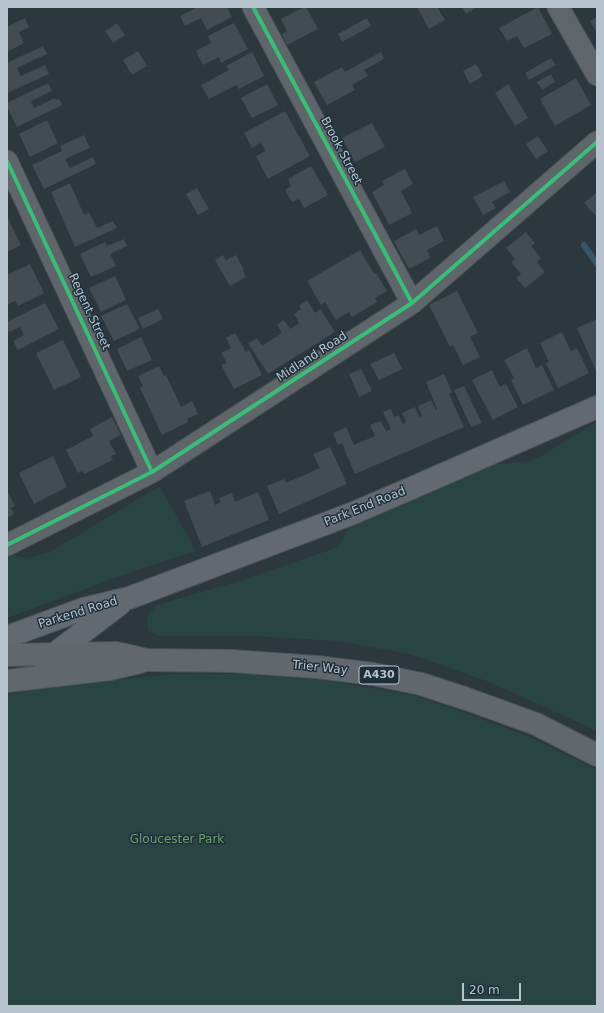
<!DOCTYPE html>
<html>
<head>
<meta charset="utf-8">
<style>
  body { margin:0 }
  #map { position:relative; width:604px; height:1013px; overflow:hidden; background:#2c373e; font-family:"DejaVu Sans",sans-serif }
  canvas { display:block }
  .frame { position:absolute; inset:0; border:8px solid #b7c4ce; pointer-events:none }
  .scale { position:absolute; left:462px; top:983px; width:59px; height:18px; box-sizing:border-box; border:2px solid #b7c4ce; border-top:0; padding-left:5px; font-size:12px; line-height:14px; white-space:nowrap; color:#b7c4ce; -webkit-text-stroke:3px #1e2f3a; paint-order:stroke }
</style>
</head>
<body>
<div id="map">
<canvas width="604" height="1013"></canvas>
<div class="frame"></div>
<div class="scale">20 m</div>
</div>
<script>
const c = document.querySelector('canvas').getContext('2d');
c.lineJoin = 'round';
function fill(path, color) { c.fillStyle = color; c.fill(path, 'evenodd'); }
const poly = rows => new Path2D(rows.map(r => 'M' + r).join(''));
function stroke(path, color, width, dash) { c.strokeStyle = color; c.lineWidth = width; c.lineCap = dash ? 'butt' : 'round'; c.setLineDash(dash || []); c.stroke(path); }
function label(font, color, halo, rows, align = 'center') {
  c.font = font + ' "DejaVu Sans",sans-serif'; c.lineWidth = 3; c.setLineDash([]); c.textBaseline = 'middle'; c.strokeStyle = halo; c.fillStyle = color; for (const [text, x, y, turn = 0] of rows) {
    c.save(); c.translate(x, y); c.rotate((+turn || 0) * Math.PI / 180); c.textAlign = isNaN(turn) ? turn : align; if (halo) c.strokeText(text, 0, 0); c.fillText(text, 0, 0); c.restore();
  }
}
fill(poly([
  [597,422,597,731,489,682,409,654,337,641,251,636,158,636,148,630,147,616,157,605,239,581,338,547,347,530,366,520,444,483,497,464,530,461,543,455],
  [160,486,196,551,137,570,7,618,7,557,11,555,29,558,50,552],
  [253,673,319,679,412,695,457,710,523,734,558,750,597,770,597,1006,7,1006,7,694,55,686,169,674]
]), '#284443');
stroke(poly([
  [584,245,597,264]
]), '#36556a', 6);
fill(poly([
  [198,7,227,7,232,17,207,30,201,18,185,26,180,16],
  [304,7,306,7,318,29,287,45,282,34,287,31,281,19],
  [417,7,437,7,445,20,429,29],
  [462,7,478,7,466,14],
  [538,7,552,34,524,48,517,36,507,41,499,28],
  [597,17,597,33,590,21],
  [25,18,29,27,19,32,24,43,7,52,7,27],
  [367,18,371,26,342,42,338,34],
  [117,23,125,35,113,43,105,31],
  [234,23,248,49,221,63,219,57,203,65,196,51,211,43,208,36],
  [43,46,47,54,17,68,21,76,45,65,49,74,7,93,7,63],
  [138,51,147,66,132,75,123,60],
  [252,52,264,76,239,89,236,85,209,99,201,85,229,70,226,66],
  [381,52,384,59,364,70,368,76,352,85,355,90,327,105,314,82,342,67,345,72],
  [551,58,556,65,529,80,525,73],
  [476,64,483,76,470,84,463,71],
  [551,74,555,82,542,90,537,82],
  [576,78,591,105,555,126,540,99],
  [48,83,52,91,31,101,34,108,55,98,56,100,59,99,62,105,17,127,7,107,7,103],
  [267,84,278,105,252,118,241,98],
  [508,84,528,118,515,126,495,93],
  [285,111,310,156,268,179,256,156,266,151,261,143,252,148,244,133],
  [47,120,58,143,30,157,19,134],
  [372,123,385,147,355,162,342,138],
  [84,135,90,148,65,159,67,163,70,168,93,157,96,164,44,189,32,165,62,151,60,146],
  [538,136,548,151,536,159,526,144],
  [311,166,328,195,304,208,299,199,292,202,285,190,291,186,288,179],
  [405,169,413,184,401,191,412,213,389,225,372,192,384,185,382,181],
  [504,181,510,192,492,202,496,208,483,215,473,197],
  [70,183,84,215,89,212,97,228,113,221,117,228,75,247,51,192],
  [197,188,209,209,198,215,186,194],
  [597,192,597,214,595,215,584,203],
  [8,218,21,245,7,252,7,219],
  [437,226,444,241,427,250,430,258,409,269,394,241,416,229,419,235],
  [526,232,535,243,531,246,541,258,537,262,545,272,525,288,516,278,521,274,511,262,515,259,506,248],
  [124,239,127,246,110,254,116,266,91,277,80,254,105,242,107,246],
  [360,250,374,274,376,273,387,291,375,298,377,302,352,317,349,312,336,320,325,302,321,305,307,281],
  [223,255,226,260,236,255,244,270,243,271,246,277,230,286,215,260],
  [30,264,44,293,18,306,15,301,7,305,7,275],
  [115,276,126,300,101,312,89,288],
  [457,291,478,333,470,337,480,357,463,365,453,345,450,347,429,305],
  [307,300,315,313,320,309,335,332,268,374,248,343,257,338,262,346,282,333,277,325,284,320,290,329,299,323,294,314,301,309,299,306],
  [45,303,59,329,18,350,13,341,24,335,20,327,9,332,7,329,7,322],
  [127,304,140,329,114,341,101,316],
  [158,309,163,319,143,329,138,318],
  [597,319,597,373,577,328],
  [562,332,571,351,577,348,589,373,558,388,546,363,549,362,540,343],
  [235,333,246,352,249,350,262,375,234,389,221,365,227,363,221,353,231,348,226,338],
  [141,337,152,360,127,371,117,349],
  [63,340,81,377,54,390,36,353],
  [527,348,536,368,542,365,554,390,523,405,511,380,514,378,504,360],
  [394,353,402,369,379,380,370,364],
  [159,366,164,376,166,375,181,407,192,401,198,414,187,419,188,422,162,435,140,388,143,386,138,376],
  [361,369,372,391,359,397,349,374],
  [492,370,500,387,506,384,518,407,493,420,472,380],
  [444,374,452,392,449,394,464,427,355,474,344,449,345,449,342,443,338,445,333,433,346,427,354,445,375,436,370,425,381,421,386,431,391,429,383,412,391,409,394,417,399,415,403,424,406,422,402,413,415,407,419,417,422,416,418,406,431,400,436,410,437,409,426,382],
  [464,386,482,423,471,427,454,390],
  [112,417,121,435,109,441,116,454,111,456,113,460,84,474,82,471,78,473,66,450,93,436,90,429],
  [330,447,347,484,279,514,267,486,284,479,286,483,320,468,313,454],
  [53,456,67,487,34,504,19,473],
  [7,491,15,506,11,508,14,514,7,518],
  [210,491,215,505,221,502,219,498,232,493,235,502,258,492,269,520,202,547,184,501]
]), '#434c52');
const minor = poly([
  [253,7,412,303],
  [558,7,597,75],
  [7,161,152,472],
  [7,545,152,472,412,303,597,142]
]);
const secondary = poly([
  [7,637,83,609,129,598,351,514,414,487,597,407],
  [45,661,120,604]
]);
const primary = poly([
  [7,655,116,653,147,660,232,661,317,667,373,674,421,684,467,699,536,724,597,755],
  [7,681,110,669,140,662]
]);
stroke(minor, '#4b5358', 23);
stroke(secondary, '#4b5358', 24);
stroke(primary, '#4a545a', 24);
stroke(minor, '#5e656b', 21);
stroke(secondary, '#626970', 22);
stroke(primary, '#60676d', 22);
stroke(poly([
  [253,7,412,303],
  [7,161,152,472],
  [7,545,152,472,412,303,597,142]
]), '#3abd76', 4);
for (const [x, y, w] of [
  [379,675,40]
]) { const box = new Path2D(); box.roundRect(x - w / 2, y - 9, w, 18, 3); c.fillStyle = '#1e2f3a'; c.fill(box); stroke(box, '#b7c4ce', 1); }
label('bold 11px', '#b7c4ce', null, [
  ["A430",379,675]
]);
label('12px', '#b7c4ce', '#1e2f3a', [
  ["Brook Street",341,151,62],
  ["Regent Street",89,312,65],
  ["Midland Road",312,357,-33],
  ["Park End Road",365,507,-22],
  ["Parkend Road",78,613,-17],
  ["Trier Way",320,668,6]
]);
label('12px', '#6ca16e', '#1e2f3a', [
  ["Gloucester Park",177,840]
]);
</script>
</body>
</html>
